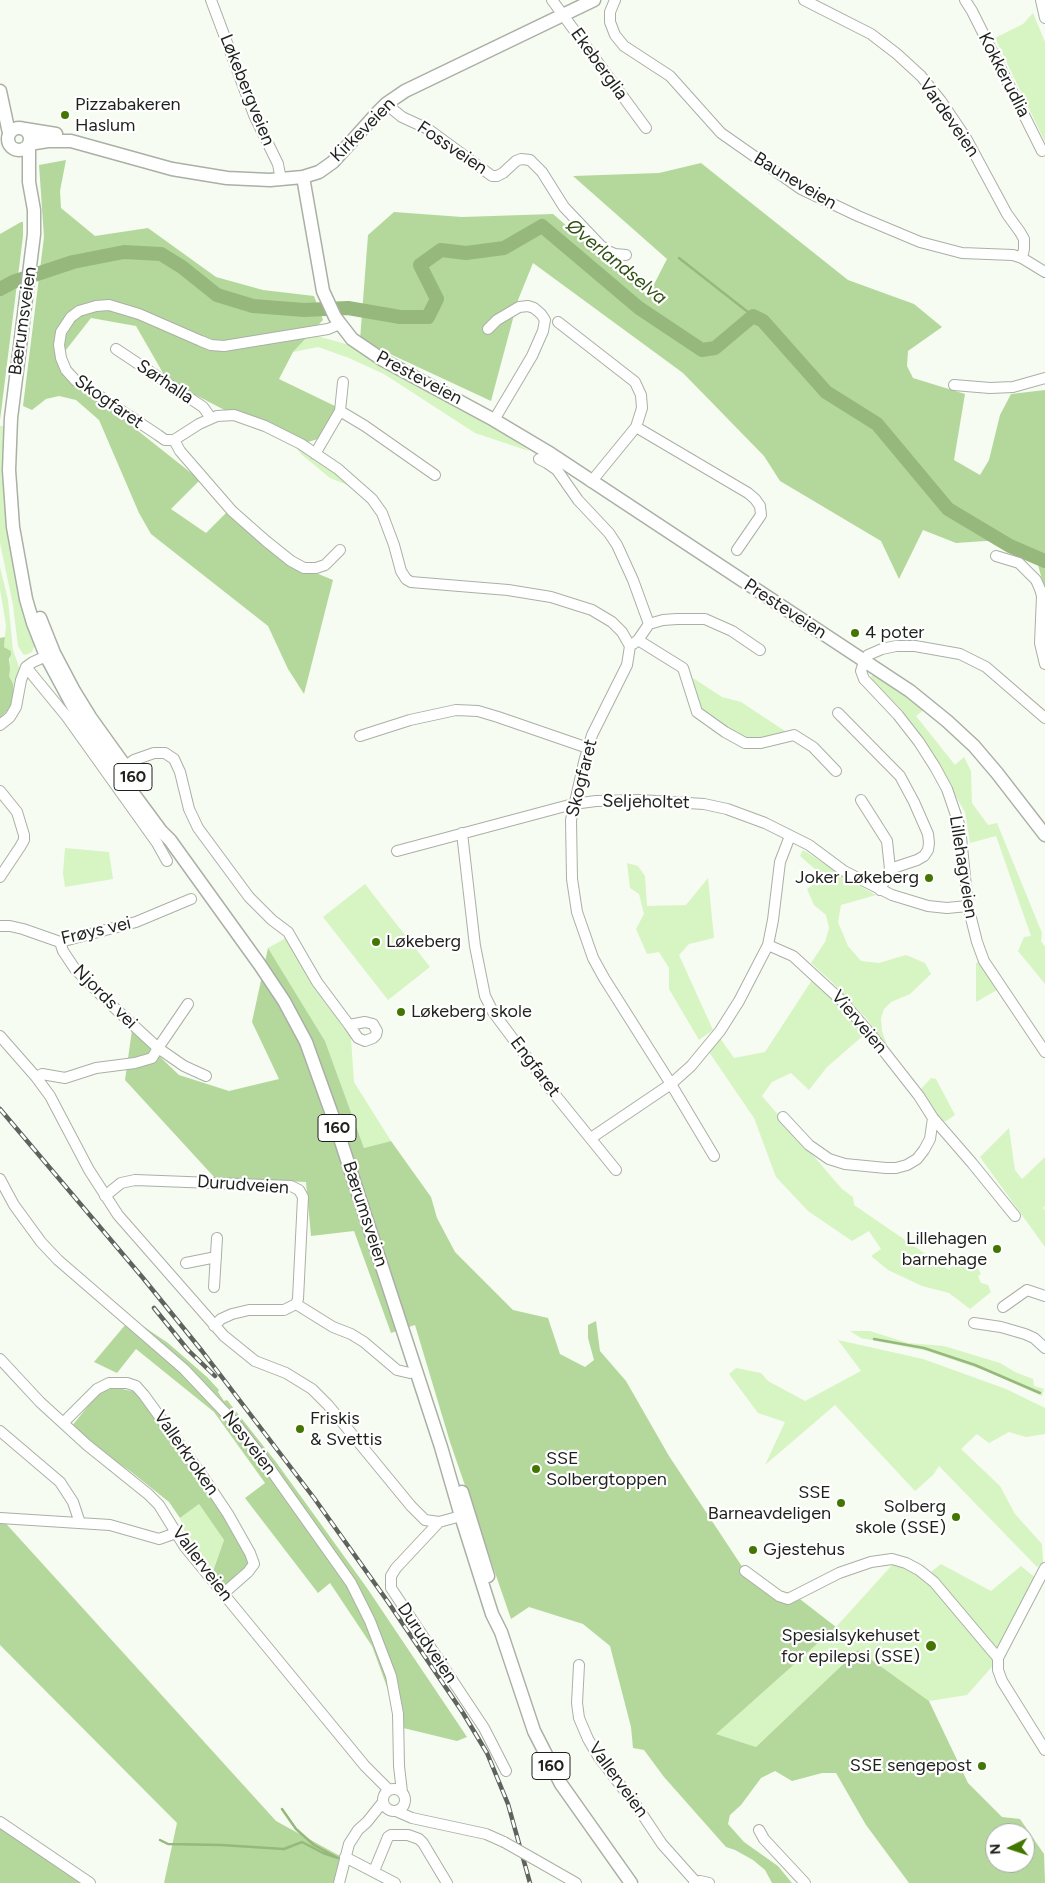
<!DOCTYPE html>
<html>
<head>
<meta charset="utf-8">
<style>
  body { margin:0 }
  #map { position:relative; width:1045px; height:1883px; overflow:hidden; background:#f6fcf1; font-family:Figtree,sans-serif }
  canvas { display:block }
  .north { position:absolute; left:985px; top:1823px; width:50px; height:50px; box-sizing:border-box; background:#fff; border:1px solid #a5a6a5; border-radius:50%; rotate:266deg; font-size:14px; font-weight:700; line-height:20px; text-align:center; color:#1f211d }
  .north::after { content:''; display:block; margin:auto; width:18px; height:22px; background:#437600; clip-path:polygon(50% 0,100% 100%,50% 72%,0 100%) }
</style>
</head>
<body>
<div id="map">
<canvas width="1045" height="1883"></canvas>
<div class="north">N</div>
</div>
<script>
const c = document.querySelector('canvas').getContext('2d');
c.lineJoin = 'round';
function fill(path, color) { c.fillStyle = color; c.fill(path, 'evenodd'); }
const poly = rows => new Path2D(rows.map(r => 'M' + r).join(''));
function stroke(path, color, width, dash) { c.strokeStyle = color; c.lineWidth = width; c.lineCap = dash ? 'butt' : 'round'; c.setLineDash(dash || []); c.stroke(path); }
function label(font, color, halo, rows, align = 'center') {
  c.font = font + ' Figtree,sans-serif'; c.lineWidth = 4.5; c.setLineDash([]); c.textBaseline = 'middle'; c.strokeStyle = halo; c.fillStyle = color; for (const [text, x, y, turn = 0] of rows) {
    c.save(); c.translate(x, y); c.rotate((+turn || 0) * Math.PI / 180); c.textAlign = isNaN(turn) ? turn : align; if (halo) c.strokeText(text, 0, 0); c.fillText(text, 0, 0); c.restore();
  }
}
fill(poly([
  [1033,13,1045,42,1045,142,995,38,1023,24],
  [310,334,353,346,484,418,529,451,475,433,384,374,349,358,318,347,293,352],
  [0,426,5,426,4,478,6,511,11,554,36,642,32,652,26,655,23,654,18,646,13,605,0,543],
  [291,441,340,474,350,486,330,478,301,454],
  [0,567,8,600,13,650,20,670,13,700,13,684,8,676,11,651,4,647,6,625,0,589],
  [877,675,925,709,916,716,955,765,964,757,971,771,972,803,988,825,997,823,1042,933,1041,941,1045,947,1045,984,1018,951,1024,937,1031,936,996,836,970,843,965,812,917,730,898,706,872,681,871,676],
  [693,678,722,697,741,702,785,731,775,737,759,740,744,737,720,724,701,710,696,700],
  [65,848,109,852,113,879,65,887,63,873],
  [803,850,853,882,876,895,841,905,838,922,848,946,861,961,879,963,906,955,925,963,931,974,910,994,891,1002,884,1009,881,1018,882,1031,888,1048,866,1018,830,980,811,963,825,942,829,928,826,915,814,905,807,889,824,877,800,856],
  [627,863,638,866,645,876,647,906,686,905,708,878,714,938,689,944,679,955,713,1030,699,1040,669,989,669,968,659,952,647,954,636,929,644,914,639,894,630,888],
  [365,884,430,967,388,1000,323,917],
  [286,938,312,985,351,1038,354,1082,391,1141,364,1148,325,1041,268,948],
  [980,961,997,990,976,1002,976,963],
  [812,980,838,1001,865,1034,827,1067,809,1090,791,1073,772,1082,762,1096,842,1189,853,1197,854,1205,949,1270,963,1253,975,1262,981,1274,978,1276,981,1283,988,1285,991,1292,970,1309,949,1293,922,1286,888,1270,871,1256,881,1249,869,1231,852,1241,808,1211,776,1177,754,1118,709,1052,720,1038,734,1058,765,1052],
  [931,1078,936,1079,955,1115,946,1121,942,1121,921,1093,921,1089],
  [1009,1128,1015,1170,1022,1179,1045,1157,1045,1206,1043,1208,1045,1210,1045,1247,980,1157],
  [850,1331,870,1331,908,1343,944,1346,1000,1363,1015,1372,1033,1379,1034,1386,1044,1389,1042,1396,986,1371,927,1351,861,1338],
  [838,1340,923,1359,1006,1389,1045,1408,1045,1434,1026,1437,1009,1432,989,1443,977,1434,961,1449,1000,1486,1015,1514,1042,1544,1043,1562,1037,1567,939,1466,933,1475,915,1491,835,1405,765,1465,785,1422,758,1413,729,1374,736,1368,761,1373,768,1381,805,1401,861,1371],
  [199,1504,224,1540,213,1570,186,1536,180,1518],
  [893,1564,917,1572,922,1579,941,1564,991,1591,1021,1566,1038,1580,991,1668,967,1695,929,1701,858,1650,756,1747,715,1734,836,1627]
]), '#d7f4c3');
fill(poly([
  [66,160,60,191,61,208,95,236,148,228,216,277,263,290,314,296,323,320,293,352,279,379,337,407,318,439,301,444,234,415,167,380,136,326,91,318,62,355,65,373,200,480,171,509,206,533,229,510,304,568,333,580,304,694,288,669,268,626,151,534,139,513,99,420,76,400,59,396,46,399,32,410,23,406,44,237,39,165],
  [701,163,848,280,914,304,942,327,908,351,907,366,913,378,965,394,954,460,980,475,989,460,1000,415,1011,394,1045,390,1045,590,1038,565,1000,540,956,543,923,530,899,579,881,541,780,481,764,456,683,373,533,263,518,300,491,401,360,340,368,235,394,212,462,217,553,214,648,296,667,259,573,176,659,173],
  [21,222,23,222,23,236,0,420,0,234],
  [5,637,4,647,11,651,11,655,9,659,10,669,9,676,13,684,13,700,9,709,0,718,0,638],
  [268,948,325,1041,364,1148,391,1141,431,1197,437,1218,455,1252,513,1310,548,1318,560,1354,585,1367,594,1360,588,1338,588,1325,596,1321,600,1351,626,1381,669,1456,745,1571,787,1598,796,1596,836,1627,716,1734,756,1747,858,1650,929,1701,968,1783,1002,1817,1020,1819,1044,1854,1045,1883,909,1883,866,1825,836,1773,822,1773,792,1781,775,1771,761,1778,741,1805,730,1815,728,1824,744,1842,778,1866,792,1883,772,1883,765,1870,753,1860,735,1850,726,1847,664,1777,644,1750,633,1748,631,1727,610,1646,583,1624,529,1607,511,1619,450,1442,415,1325,391,1333,354,1231,311,1236,306,1182,215,1178,125,1080,132,1030,179,1075,229,1091,279,1079,252,1022],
  [995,1833,1025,1833,1025,1863,995,1863],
  [131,1318,168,1343,207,1377,219,1390,218,1392,224,1401,227,1400,276,1462,367,1588,467,1737,457,1741,395,1726,395,1709,372,1646,330,1583,318,1593,245,1498,265,1483,214,1412,136,1349,117,1373,94,1362],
  [113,1387,136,1392,152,1410,242,1542,249,1562,242,1572,225,1586,213,1571,224,1540,199,1504,180,1518,169,1502,130,1471,90,1444,71,1427,98,1394],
  [0,1517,276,1821,340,1856,335,1883,164,1883,177,1823,0,1645],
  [0,1826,82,1883,0,1883]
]), '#b4d89b');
stroke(poly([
  [679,258,753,316],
  [874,1339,924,1348,975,1365,1040,1393],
  [282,1809,296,1829,314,1845,336,1857],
  [160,1840,168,1844,221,1845,284,1849,302,1842,323,1853,338,1858]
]), '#96b87d', 2.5);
stroke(poly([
  [0,289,13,282,73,262,124,252,161,254,182,267,217,295,253,306,304,310,348,308,400,317,428,317,437,299,420,265,441,250,466,253,504,248,542,226,639,308,702,350,715,348,753,316,763,321,826,392,877,424,948,509,1010,546,1045,561]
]), '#96b87d', 14);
const minor = poly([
  [211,0,254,115,278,164,281,180],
  [552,0,646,128],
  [615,0,610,12,610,22,615,35,624,46,670,76,721,133,801,189,858,216,920,242,962,253,1013,255,1022,258,1045,272],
  [804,0,871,34,897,54,921,76,941,101,966,138,1007,214,1020,232,1024,239,1024,249,1022,258],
  [965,0,972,11,1042,151],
  [1041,0,1045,18],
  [386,104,402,117,428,129,492,176,497,176,503,173,516,161,521,159,530,160,542,172,564,207,600,245,608,251,615,254,626,255],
  [558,322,635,382,641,395,642,408,636,427,591,482],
  [488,329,497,320,519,307,528,306,534,308,541,314,545,320,543,331,532,356,494,420],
  [116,349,203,407,211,418],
  [954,385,990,388,1013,387,1045,378],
  [340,411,365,426,435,475],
  [636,427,748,493,755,499,760,506,761,515,737,550],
  [174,440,199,424,217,416,234,415,265,426,301,444,338,469,372,499,382,513,394,545,401,571,406,579,411,582,508,590,551,597,592,610,612,622,622,632,630,646,627,665,592,735,584,762,571,820,572,879,577,912,593,958,604,978,671,1084,714,1156],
  [174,440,165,440,158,435,75,380,66,370,61,358,59,345,61,332,71,317,79,311,96,306,109,305,139,314,201,341,211,345,224,346,328,329,340,324],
  [174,440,180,451,232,511,266,541,291,561,304,568,316,568,325,565,340,550],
  [315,454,340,411,343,382],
  [539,459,547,463,557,470,578,500,609,533,617,545,633,580,649,624,638,640,633,644],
  [996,556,1019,563,1036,580,1040,589,1042,596,1040,643,1045,664],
  [649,624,663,620,677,619,705,619,732,631,760,650],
  [638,640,683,668,697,712,725,732,745,743,761,743,794,735,813,747,836,771],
  [26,667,67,717,157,843,167,861],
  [838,713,900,776,914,802,928,834,929,843,928,850,924,856,917,860,890,869,880,890],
  [1045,718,986,667,960,654,915,646,896,646,882,649,868,655,864,662,861,671,864,679,898,715,919,742,935,767,947,789,960,827,968,906,977,942,984,961,1045,1052],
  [0,725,10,717,16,707,21,680,26,667,33,662,51,654],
  [360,736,410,720,456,710,478,711,498,717,588,748],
  [121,769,134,760,154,753,165,753,174,759,180,772,189,809,198,828,249,897,272,920,288,932,317,982,349,1025],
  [0,791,17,812,24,835,24,840,20,847,0,877],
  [861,800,887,841,890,869],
  [462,833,475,946,485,996,493,1012,552,1091,616,1170],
  [397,851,573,804,596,801,640,800,704,804,727,809,765,823,809,845,844,871,892,895,928,906,947,908,968,906],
  [0,926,10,926,23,929,60,942,136,922,191,899],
  [60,942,63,951,75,969,105,999,158,1048,184,1066,206,1076],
  [768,945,793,956,842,1001,872,1036,919,1096,933,1118,972,1163,1015,1216],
  [365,1022,373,1024,377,1031,376,1035,373,1038,365,1041,358,1038,349,1025,365,1022],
  [0,1036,36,1077,50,1096,89,1170,118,1215,224,1336,255,1361,286,1373,312,1389,328,1405,411,1506,425,1520,439,1522,468,1514],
  [36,1077,42,1074,65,1078,96,1068,135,1063,152,1058,158,1048,188,1004],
  [783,1117,809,1145,829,1159,845,1164,886,1168,896,1168,907,1165,917,1159,924,1150,930,1139,933,1118],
  [591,1138,671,1084,691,1066,720,1031,739,1001,768,945,773,920,780,862,790,836],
  [0,1179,14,1205,41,1242,58,1260,184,1369,235,1423,261,1456,351,1583,370,1621,391,1676,398,1714,399,1766,402,1792],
  [105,1196,121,1183,135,1180,291,1186,299,1190,303,1197,298,1299,296,1304,284,1310,249,1310,232,1314,221,1319,214,1326],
  [186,1263,216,1257],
  [214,1287,217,1238],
  [296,1304,333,1327,351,1334,364,1342,397,1370,410,1373],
  [1003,1307,1027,1290,1045,1296],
  [974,1323,1001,1327,1025,1334,1034,1338,1045,1348],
  [0,1359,40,1402,87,1445,148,1494,159,1505,185,1547,365,1766,389,1790],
  [63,1423,97,1389,109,1383,127,1383,136,1386,144,1395,204,1478,228,1514,250,1553,254,1564,248,1572,224,1593],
  [0,1431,60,1482,73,1502,80,1523],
  [0,1518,110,1525,159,1539,176,1533],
  [439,1522,396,1568,391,1576,391,1588,484,1728,506,1771],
  [745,1571,779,1596,788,1599,839,1573,871,1562,892,1559,906,1563,919,1570,934,1582,998,1658,998,1670,1002,1681,1045,1750],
  [998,1658,1045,1568],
  [579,1665,577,1703,579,1718,588,1739,598,1756,638,1808,662,1844,695,1881],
  '383 1800a11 11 0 1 1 22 0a11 11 0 1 1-22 0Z',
  [396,1811,412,1818,486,1834,504,1842],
  [0,1822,90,1883],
  [759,1830,764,1839,805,1883],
  [345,1857,395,1883],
  [534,1859,576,1883],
  [374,1871,388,1837,391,1835,408,1835,419,1839,423,1843,447,1883],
  [339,1883,349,1844,358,1830,367,1822,383,1802],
  [694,1883,700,1881,709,1883]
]);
const major = poly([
  [0,91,9,133],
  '8 139a11 11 0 1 1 22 0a11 11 0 1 1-22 0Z',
  [25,129,56,134],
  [29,144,48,141,71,141,172,169,227,178,270,180,303,177,319,172,333,162,378,112,386,104,405,91,594,0],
  [29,145,29,182,34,210,34,234,11,418,9,470,13,527,26,599,33,623,46,656,76,712,104,754,161,831,170,840,260,965,284,1001,306,1042,334,1120,441,1447,461,1516,492,1614,501,1632,534,1731,561,1784,631,1883],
  [303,177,323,291,335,317,352,339,383,360,494,420,551,454,910,691,947,721,974,746,997,773,1045,835],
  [40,618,54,653,74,691,90,717,133,777],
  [462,1492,488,1576]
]);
stroke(minor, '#aab0a6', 12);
stroke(major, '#aab0a6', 15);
stroke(minor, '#fff', 10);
stroke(major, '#fff', 12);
const rail = poly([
  [0,1109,143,1278,202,1351,314,1498,388,1602,463,1713,487,1753,508,1804,530,1883],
  [154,1308,188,1350,215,1376]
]);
stroke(rail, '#5f635d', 4.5);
stroke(rail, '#fff', 2.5, [8]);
const minorBridge = poly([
  [504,1842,534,1859]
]);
stroke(minorBridge, '#aab0a6', 12, []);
stroke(minorBridge, '#fff', 10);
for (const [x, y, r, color] of [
  [65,115,5,"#437600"],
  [855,633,5,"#437600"],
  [929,878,5,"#437600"],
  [376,942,5,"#437600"],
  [401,1012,5,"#437600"],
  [997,1249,5,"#437600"],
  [300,1429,5,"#437600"],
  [536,1469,5,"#437600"],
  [841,1503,5,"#437600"],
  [956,1517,5,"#437600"],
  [753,1550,5,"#437600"],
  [931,1646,6,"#437600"],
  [982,1766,5,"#437600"]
]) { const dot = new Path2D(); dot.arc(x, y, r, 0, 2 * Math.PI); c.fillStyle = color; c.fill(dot); stroke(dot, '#fff', 2); }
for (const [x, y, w] of [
  [133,777,38],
  [337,1128,38],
  [551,1766,38]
]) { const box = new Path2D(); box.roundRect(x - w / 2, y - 13.5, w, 27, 4); c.fillStyle = '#fff'; c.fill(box); stroke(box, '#1f211d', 1); }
label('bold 16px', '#1f211d', null, [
  ["160",133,777],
  ["160",337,1128],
  ["160",551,1766]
]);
label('18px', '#1f211d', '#fff', [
  ["Ekeberglia",599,64,54],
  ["Kokkerudlia",1004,75,63],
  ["Løkebergveien",247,90,68],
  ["Vardeveien",949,118,55],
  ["Kirkeveien",363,130,-45],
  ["Fossveien",452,148,34],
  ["Bauneveien",795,181,31],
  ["Bærumsveien",23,321,-82],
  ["Presteveien",419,378,28],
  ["Sørhalla",165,382,34],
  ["Skogfaret",109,402,35],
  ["Presteveien",785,609,33],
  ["Skogfaret",582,778,-76],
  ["Seljeholtet",646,802,1],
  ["Lillehagveien",963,867,81],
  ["Frøys vei",96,931,-13],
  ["Njords vei",105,997,45],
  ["Vierveien",859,1022,50],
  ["Engfaret",535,1067,53],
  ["Durudveien",243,1185,4],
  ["Bærumsveien",365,1214,72],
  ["Nesveien",249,1443,52],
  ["Vallerkroken",186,1453,55],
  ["Vallerveien",202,1564,53],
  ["Durudveien",427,1643,56],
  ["Vallerveien",618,1780,54]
]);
label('18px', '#1f211d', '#fff', [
  ["Pizzabakeren",75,105],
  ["Haslum",75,126],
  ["4 poter",865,633],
  ["Joker Løkeberg",919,878,"right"],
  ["Løkeberg",386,942],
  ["Løkeberg skole",411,1012],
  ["Lillehagen",987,1239,"right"],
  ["barnehage",987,1260,"right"],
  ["Friskis",310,1419],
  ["& Svettis",310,1440],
  ["SSE",546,1459],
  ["Solbergtoppen",546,1480],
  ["SSE",831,1493,"right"],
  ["Barneavdeligen",831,1514,"right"],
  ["Solberg",946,1507,"right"],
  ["skole (SSE)",946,1528,"right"],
  ["Gjestehus",763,1550],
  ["Spesialsykehuset",920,1636,"right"],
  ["for epilepsi (SSE)",920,1657,"right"],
  ["SSE sengepost",972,1766,"right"]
], 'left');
label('italic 19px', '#304f12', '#fff', [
  ["Øverlandselva",616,262,39]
]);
</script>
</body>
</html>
